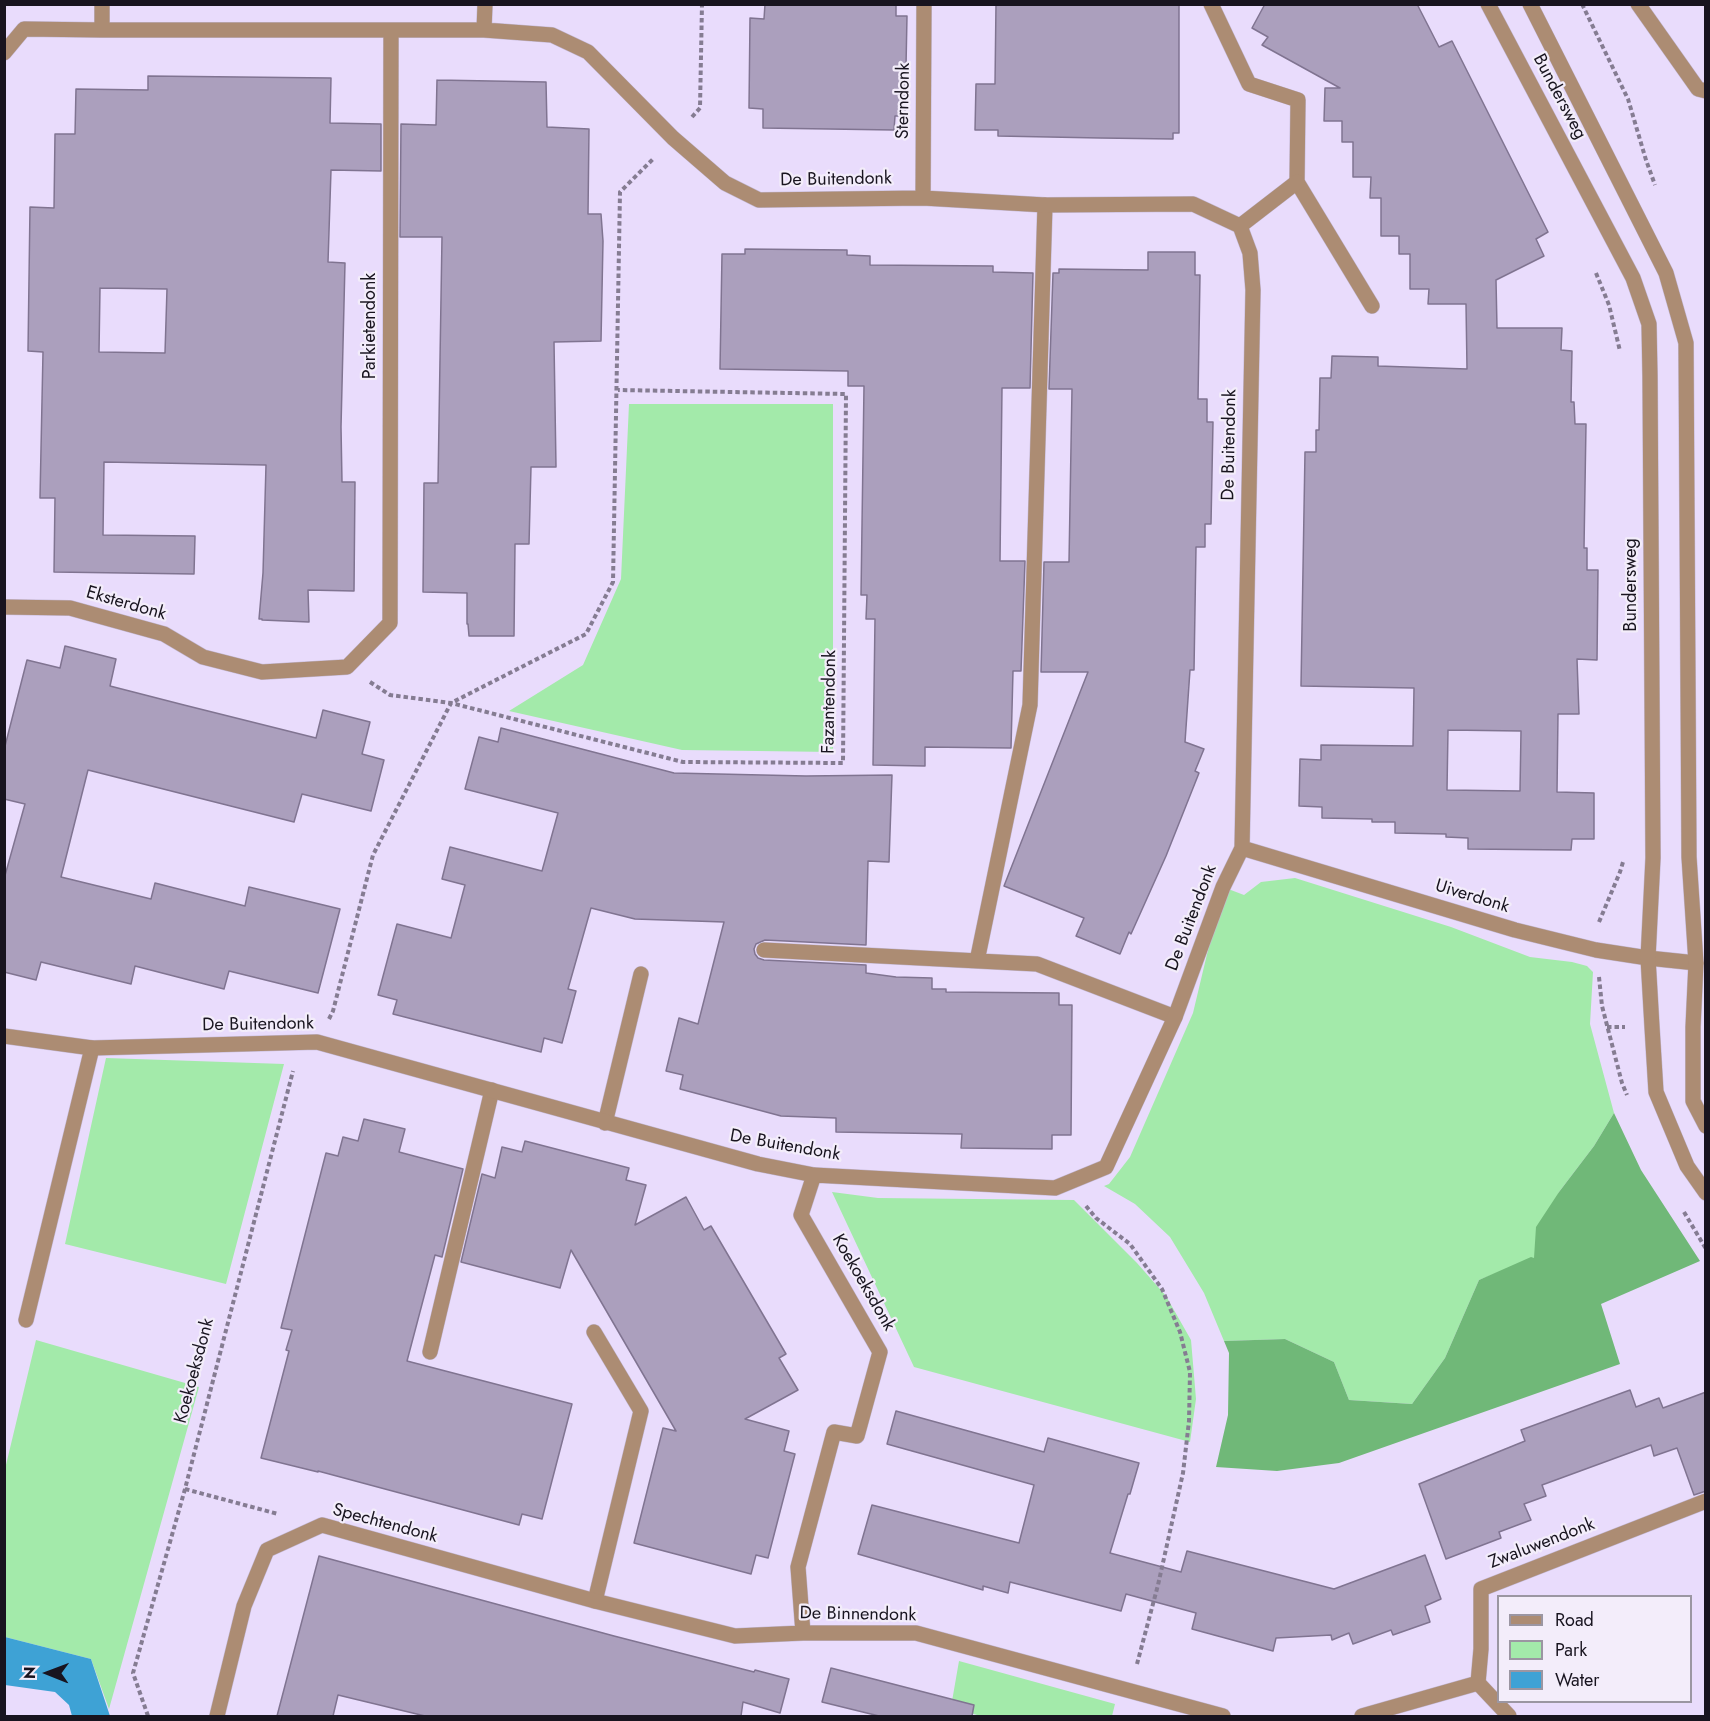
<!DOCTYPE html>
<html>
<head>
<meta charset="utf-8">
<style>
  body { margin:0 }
  #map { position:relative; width:1710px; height:1721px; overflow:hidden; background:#e9dcfc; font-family:Jost,sans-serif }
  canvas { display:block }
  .frame { position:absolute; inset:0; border:6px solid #18141f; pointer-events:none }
  .legend { position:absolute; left:1497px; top:1595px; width:195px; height:108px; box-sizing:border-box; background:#f3edfa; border:2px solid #9b96a2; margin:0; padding:8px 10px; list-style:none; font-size:18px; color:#18141f }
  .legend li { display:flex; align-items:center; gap:12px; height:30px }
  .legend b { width:30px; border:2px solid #9b96a2 }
  .north { position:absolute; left:18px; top:1643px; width:60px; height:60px; -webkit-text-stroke:4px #f3edfa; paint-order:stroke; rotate:271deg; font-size:16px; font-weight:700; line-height:24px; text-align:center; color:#18141f }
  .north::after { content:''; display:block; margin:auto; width:21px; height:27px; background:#18141f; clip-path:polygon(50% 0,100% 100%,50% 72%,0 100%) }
</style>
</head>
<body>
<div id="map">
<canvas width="1710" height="1721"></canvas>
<div class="frame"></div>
<ul class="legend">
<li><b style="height:8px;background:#ac8c73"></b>Road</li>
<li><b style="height:16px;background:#a3eaaa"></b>Park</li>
<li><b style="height:16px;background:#3ea2d5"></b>Water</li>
</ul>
<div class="north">N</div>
</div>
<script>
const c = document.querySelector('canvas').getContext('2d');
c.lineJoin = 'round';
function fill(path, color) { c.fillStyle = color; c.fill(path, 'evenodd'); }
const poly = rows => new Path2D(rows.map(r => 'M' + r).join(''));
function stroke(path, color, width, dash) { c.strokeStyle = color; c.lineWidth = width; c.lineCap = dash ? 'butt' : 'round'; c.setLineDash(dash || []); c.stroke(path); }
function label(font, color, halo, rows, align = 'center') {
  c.font = font + ' Jost,sans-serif'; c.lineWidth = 4.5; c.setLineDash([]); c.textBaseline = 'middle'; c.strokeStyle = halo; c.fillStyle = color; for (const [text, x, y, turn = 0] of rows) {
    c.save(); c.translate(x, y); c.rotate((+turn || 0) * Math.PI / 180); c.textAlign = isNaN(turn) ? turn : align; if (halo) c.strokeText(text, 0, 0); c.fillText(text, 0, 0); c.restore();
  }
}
fill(poly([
  [629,404,833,404,833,752,682,750,509,711,583,665,621,579],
  [1295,878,1451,927,1530,957,1572,962,1587,966,1593,972,1590,1024,1614,1113,1594,1146,1559,1192,1534,1258,1479,1280,1445,1358,1412,1404,1349,1400,1334,1362,1285,1339,1224,1341,1204,1293,1170,1237,1135,1204,1104,1186,1109,1184,1130,1157,1193,1013,1223,887,1244,895,1261,882],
  [106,1058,284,1064,226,1284,65,1244],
  [832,1192,878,1198,1074,1200,1137,1263,1166,1296,1191,1340,1196,1399,1190,1442,914,1367],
  [36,1340,199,1387,109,1709,91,1659,5,1637,5,1469],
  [959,1661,1115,1704,1112,1716,977,1716,977,1715,951,1707]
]), '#a3eaaa');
fill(poly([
  [1614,1113,1641,1170,1700,1261,1601,1304,1620,1364,1339,1463,1277,1471,1216,1467,1228,1415,1229,1353,1224,1341,1285,1339,1334,1362,1349,1400,1412,1404,1445,1358,1479,1280,1531,1257,1534,1258,1536,1227,1559,1192,1594,1146]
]), '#70b878');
fill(poly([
  [5,1637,91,1659,110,1716,72,1716,69,1705,55,1692,5,1685]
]), '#3ea2d5');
const building = poly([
  [765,4,896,4,896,16,907,16,905,116,895,116,894,130,763,128,763,109,749,108,750,18,764,19,765,4],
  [996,4,1179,4,1179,133,1173,133,1173,139,1100,138,998,136,998,130,975,130,976,84,995,84,996,4],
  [1265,4,1417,4,1439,47,1452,41,1548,232,1536,239,1544,256,1496,280,1497,328,1562,328,1561,350,1572,351,1571,402,1574,402,1575,424,1586,424,1584,548,1587,548,1587,570,1598,570,1597,660,1577,659,1579,714,1558,714,1557,792,1594,793,1594,839,1572,839,1571,850,1468,849,1468,838,1446,837,1446,834,1395,833,1395,822,1372,822,1372,819,1322,818,1322,807,1299,806,1300,759,1321,760,1321,745,1413,746,1414,688,1301,686,1305,452,1316,452,1316,430,1319,430,1320,378,1331,378,1332,356,1378,357,1378,366,1467,369,1466,304,1428,304,1429,289,1410,289,1410,254,1399,254,1399,236,1381,236,1381,198,1370,198,1371,177,1353,177,1353,142,1342,142,1342,121,1324,121,1325,88,1340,88,1262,45,1268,37,1252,28,1265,4],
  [1448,730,1521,731,1520,791,1447,790,1448,730],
  [148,76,331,78,330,123,381,124,381,171,331,170,328,262,345,263,341,427,342,482,355,482,354,591,308,590,309,622,262,620,262,619,259,619,263,573,266,465,104,462,103,535,195,536,194,574,54,572,55,498,40,498,43,352,28,351,30,207,54,208,55,134,75,134,76,89,148,90,148,76],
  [100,288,167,289,165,353,99,352,100,288],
  [437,80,546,82,547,127,589,129,588,214,601,214,603,241,601,341,554,342,556,467,531,467,529,544,515,544,514,636,469,636,468,624,467,624,467,593,423,592,424,483,438,483,442,237,400,237,401,124,436,125,437,80],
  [745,249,847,250,847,255,870,256,870,265,993,266,993,272,1033,273,1030,388,1002,388,1000,561,1025,561,1021,671,1013,671,1011,748,925,747,925,766,873,765,875,619,866,619,867,595,861,595,864,386,848,386,848,371,720,369,722,254,745,254,745,249],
  [1148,252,1195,252,1195,275,1200,275,1198,399,1207,399,1207,422,1213,422,1211,524,1205,524,1205,547,1196,547,1194,670,1190,670,1185,742,1204,749,1195,771,1199,773,1166,856,1131,934,1129,932,1120,954,1076,936,1084,918,1004,886,1088,672,1041,672,1044,562,1069,562,1072,389,1049,389,1053,273,1059,273,1059,269,1148,270,1148,252],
  [65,646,116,659,110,686,184,705,316,738,323,710,370,722,362,754,384,760,371,811,302,794,294,822,88,770,61,877,151,899,155,883,245,906,249,887,340,909,318,993,229,971,224,989,135,966,131,984,41,962,36,980,4,972,4,879,25,804,4,799,4,750,27,660,60,668,65,646],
  [501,728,674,773,806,776,892,775,889,862,868,861,866,945,765,940,756,944,754,949,755,954,758,958,764,960,866,965,866,973,896,977,932,978,932,989,946,989,946,992,1059,993,1059,1005,1072,1005,1071,1135,1052,1135,1052,1149,961,1148,962,1134,836,1132,836,1118,781,1116,680,1089,683,1075,666,1071,679,1018,698,1024,724,922,635,919,591,908,568,989,576,991,562,1043,544,1038,541,1052,393,1014,397,1000,378,995,397,924,451,938,465,885,442,879,450,847,542,871,558,813,465,789,479,737,498,742,501,728],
  [364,1119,405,1129,399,1152,463,1169,442,1257,435,1255,407,1361,572,1404,542,1519,522,1514,519,1525,318,1471,318,1472,261,1458,289,1351,286,1350,292,1330,281,1328,326,1153,338,1156,343,1137,358,1141,364,1119],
  [525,1141,629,1168,626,1180,646,1185,635,1225,686,1197,704,1230,711,1226,786,1354,779,1358,798,1390,745,1419,789,1431,784,1451,795,1454,768,1558,756,1555,751,1574,634,1543,663,1428,676,1431,571,1250,560,1288,461,1262,482,1174,495,1178,502,1147,522,1152,525,1141],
  [1630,1390,1636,1407,1659,1398,1663,1408,1706,1392,1706,1491,1694,1495,1677,1448,1654,1456,1651,1445,1542,1485,1546,1496,1524,1504,1531,1520,1499,1532,1501,1538,1446,1559,1419,1484,1525,1441,1521,1430,1630,1390],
  [896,1411,1044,1452,1048,1438,1139,1463,1130,1494,1128,1494,1110,1553,1181,1572,1187,1551,1334,1589,1425,1555,1441,1599,1425,1606,1430,1622,1393,1635,1391,1630,1353,1644,1349,1633,1332,1640,1331,1635,1276,1638,1273,1651,1192,1629,1196,1613,1126,1594,1121,1611,1010,1582,1008,1593,983,1586,983,1590,858,1554,872,1505,1019,1543,1034,1485,887,1444,896,1411],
  [319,1556,614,1636,754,1672,755,1670,789,1679,780,1713,743,1702,741,1716,425,1716,338,1695,333,1716,277,1716,319,1556],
  [831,1668,974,1705,972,1716,879,1716,822,1702,831,1668]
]);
fill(building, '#ab9fbd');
stroke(building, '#807491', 1.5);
const service = poly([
  [1211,4,1249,84,1298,100,1297,182,1372,306],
  [764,950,1037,964,1175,1017],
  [977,961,1030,705,1045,205],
  [605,1123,641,974],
  [26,1320,92,1048],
  [594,1332,641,1411,595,1601],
  [430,1352,492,1090]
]);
const minor = poly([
  [1638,4,1698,89,1706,91],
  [484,30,485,4],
  [4,53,24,29,102,30,102,4],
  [923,198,924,4],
  [1240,226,1297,182],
  [4,607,70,608,164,634,203,657,262,672,347,667,390,623,391,30],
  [1242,848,1515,930,1596,950,1648,958,1696,963],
  [4,1036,92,1048,317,1042,758,1164,814,1175,1055,1188,1106,1167,1175,1017,1223,887,1242,848,1253,290,1250,253,1240,226,1193,204,1045,205,923,198,759,200,725,183,673,138,588,52,552,35,484,30,102,30],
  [803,1633,798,1567,834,1432,857,1436,880,1352,801,1215,814,1175],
  [1478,1683,1481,1649,1481,1589,1706,1501],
  [217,1716,244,1606,267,1550,322,1525,595,1601,735,1636,803,1633,916,1633,1223,1716],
  [1362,1716,1478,1683,1509,1716]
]);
const tertiary = poly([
  [1488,4,1633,278,1649,324,1650,376,1653,858,1648,958,1652,1027,1656,1092,1687,1166,1706,1193],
  [1530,4,1666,273,1686,343,1689,857,1696,963,1693,1027,1693,1101,1706,1126]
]);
stroke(service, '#c3b8d4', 16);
stroke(minor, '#c3b8d4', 16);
stroke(tertiary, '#c3b8d4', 16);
stroke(poly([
  [1582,4,1628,99,1646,160,1655,185],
  [692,117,700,108,702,4],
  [1596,273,1609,305,1620,351],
  [370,682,390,695,451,703,683,762,843,763,846,394,618,390],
  [1599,922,1620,872,1623,862],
  [1599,977,1602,1006,1622,1083,1627,1095],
  [329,1019,333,1011,373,855,451,703,586,634,613,582,620,192,654,158],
  [1607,1027,1625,1027],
  [1086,1206,1096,1218,1130,1244,1162,1289,1180,1332,1190,1372,1189,1421,1183,1473,1158,1585,1137,1664],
  [1684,1212,1706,1249],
  [185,1489,278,1514],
  [148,1716,133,1673,185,1489,293,1071]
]), '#857c92', 4, [4.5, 3]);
stroke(service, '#ac8c73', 15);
stroke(minor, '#ac8c73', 15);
stroke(tertiary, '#ac8c73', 15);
label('18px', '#18141f', '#f3edfa', [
  ["Bundersweg",1559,97,62],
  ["Sterndonk",904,101,-89],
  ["De Buitendonk",836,180,-1],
  ["Parkietendonk",371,326,-90],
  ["De Buitendonk",1230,445,-89],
  ["Bundersweg",1632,585,-90],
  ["Eksterdonk",126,604,16],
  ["Fazantendonk",830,702,-89],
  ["Uiverdonk",1472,897,17],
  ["De Buitendonk",1192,918,-69],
  ["De Buitendonk",258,1025,-1],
  ["De Buitendonk",785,1146,10],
  ["Koekoeksdonk",863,1283,60],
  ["Koekoeksdonk",195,1371,-75],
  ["Spechtendonk",385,1524,15],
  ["Zwaluwendonk",1542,1544,-21],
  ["De Binnendonk",858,1615,1]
]);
</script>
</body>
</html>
